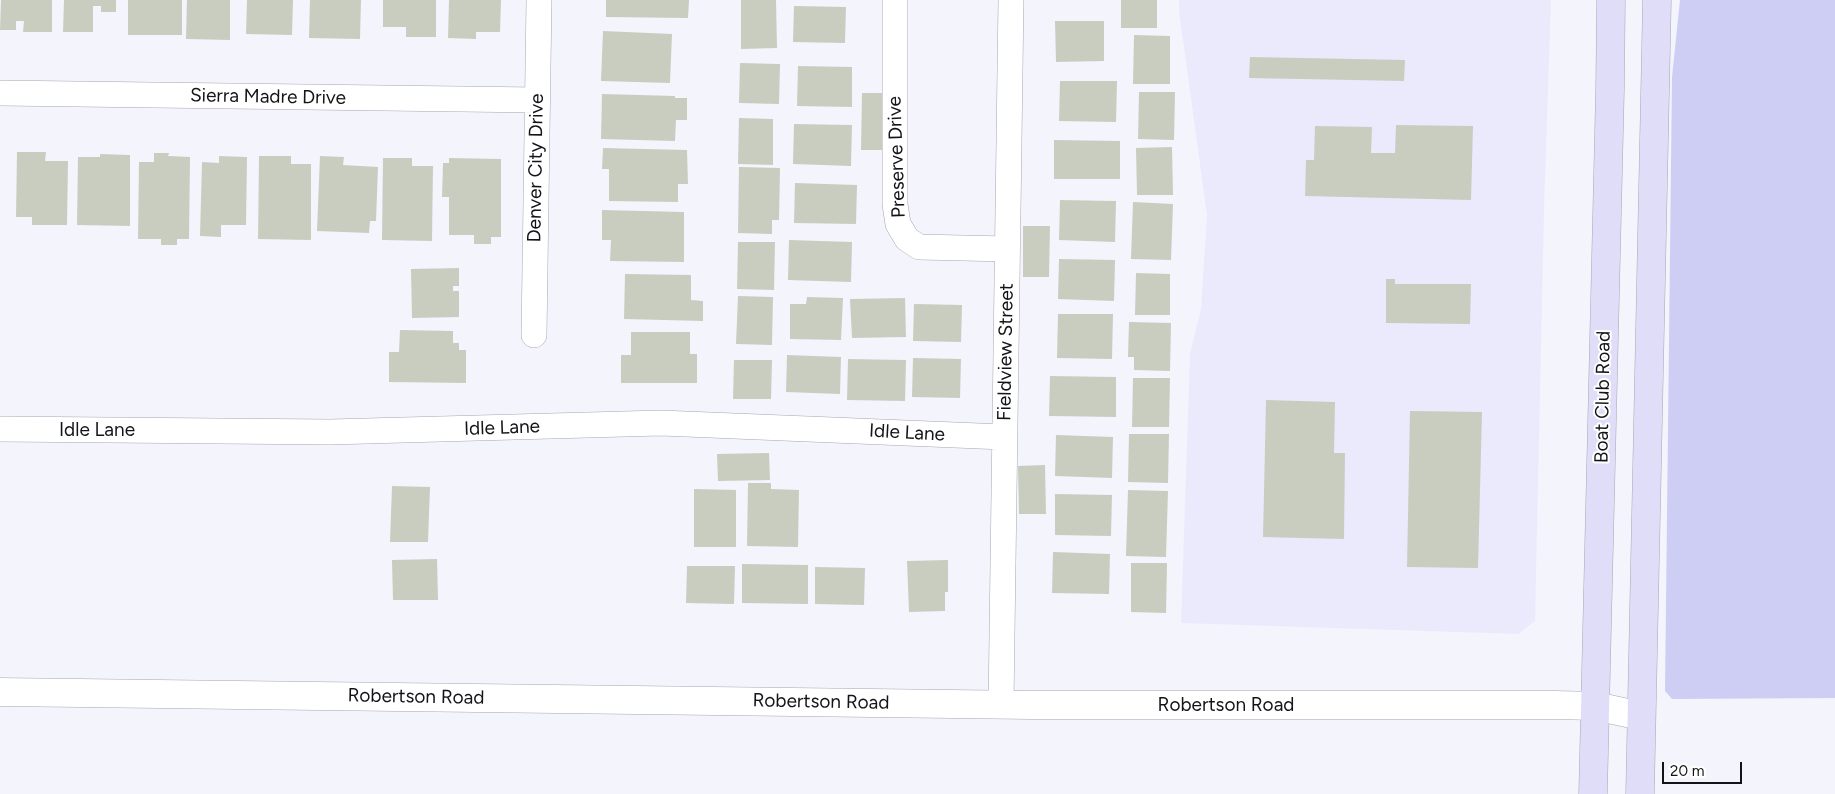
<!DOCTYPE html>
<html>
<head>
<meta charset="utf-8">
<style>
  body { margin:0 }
  #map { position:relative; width:1835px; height:794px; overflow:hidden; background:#f4f4fd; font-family:Figtree,sans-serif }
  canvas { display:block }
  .scale { position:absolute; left:1662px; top:762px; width:80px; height:22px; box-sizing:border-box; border:2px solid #141318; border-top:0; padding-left:6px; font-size:15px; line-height:18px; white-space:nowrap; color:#141318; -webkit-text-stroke:4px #fff; paint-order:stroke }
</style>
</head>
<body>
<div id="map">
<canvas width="1835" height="794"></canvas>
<div class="scale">20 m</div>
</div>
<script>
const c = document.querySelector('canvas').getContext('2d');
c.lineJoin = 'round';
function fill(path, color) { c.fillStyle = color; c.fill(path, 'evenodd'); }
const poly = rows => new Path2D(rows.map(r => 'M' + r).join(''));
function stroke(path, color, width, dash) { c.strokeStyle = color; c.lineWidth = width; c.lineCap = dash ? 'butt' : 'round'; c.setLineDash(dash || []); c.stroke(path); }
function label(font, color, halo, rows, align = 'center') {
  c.font = font + ' Figtree,sans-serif'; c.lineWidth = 4; c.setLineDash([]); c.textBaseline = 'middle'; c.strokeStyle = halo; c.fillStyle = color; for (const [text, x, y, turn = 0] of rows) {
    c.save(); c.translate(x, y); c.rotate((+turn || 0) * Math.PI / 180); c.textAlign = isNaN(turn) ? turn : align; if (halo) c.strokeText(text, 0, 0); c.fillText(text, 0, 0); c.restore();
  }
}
fill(poly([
  [1179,0,1551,0,1544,210,1535,621,1518,634,1181,623,1190,354,1201,309,1207,215,1179,11]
]), '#eaeafc');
fill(poly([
  [1680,0,1835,0,1835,698,1672,699,1665,691,1672,77]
]), '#cecef4');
fill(poly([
  [1,0,52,0,52,32,23,32,24,21,16,21,16,30,0,30],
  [64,0,116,0,116,12,101,12,101,6,93,6,93,32,63,32],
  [128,0,182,0,182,35,128,35],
  [187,0,230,0,230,40,186,39],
  [247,0,293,0,292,35,246,34],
  [310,0,361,0,360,39,309,38],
  [383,0,436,0,436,37,406,37,406,27,383,27],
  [449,0,501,0,500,32,476,32,476,39,448,38],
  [606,0,689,0,688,18,606,17],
  [741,0,776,0,777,48,741,49],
  [1121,0,1157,0,1157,28,1121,28],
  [794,6,846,7,845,43,793,42],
  [1055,21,1104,21,1104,61,1056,62],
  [603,31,672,34,670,83,601,81],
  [1134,35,1170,36,1170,84,1133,84],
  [1250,57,1405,60,1404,81,1249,78],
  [740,63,780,64,779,104,739,103],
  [798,66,852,67,852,107,797,106],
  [1060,81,1117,81,1116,122,1059,121],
  [1139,92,1175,92,1174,140,1138,139],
  [862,93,888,93,887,150,861,150],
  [602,94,675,96,675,98,687,98,687,120,676,120,675,141,601,139],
  [739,118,773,119,773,165,738,164],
  [794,124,852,125,851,166,793,164],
  [1396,125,1473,126,1471,200,1305,196,1306,160,1314,160,1315,126,1372,127,1371,153,1395,153],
  [1054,140,1120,141,1120,179,1054,179],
  [1172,147,1173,195,1137,195,1136,148],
  [603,148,687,150,688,184,678,184,678,202,609,201,609,169,602,169],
  [17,152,46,152,45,161,68,161,67,225,32,225,32,217,16,217],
  [154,153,169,153,168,156,190,157,189,239,177,239,177,245,161,245,161,239,138,239,139,162,154,162],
  [100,154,130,155,130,226,77,225,78,157,100,157],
  [219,156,247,157,246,225,221,225,221,237,200,236,202,162,219,163],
  [259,156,291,156,291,164,311,164,311,240,258,239],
  [320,156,344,157,343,165,378,167,376,221,370,221,369,233,317,231],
  [383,158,412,158,412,166,433,166,432,241,382,240],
  [449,158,501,159,501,237,491,237,491,244,474,244,474,235,449,235,449,197,442,197,443,163,449,163],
  [739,167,780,168,779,220,772,220,772,234,738,233],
  [795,183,857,185,856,224,794,223],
  [1060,200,1116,201,1115,242,1059,240],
  [1133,202,1173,204,1171,260,1131,259],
  [602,210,684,212,684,262,610,261,611,240,602,240],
  [1023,226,1050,226,1049,277,1023,277],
  [789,240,852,242,851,282,788,280],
  [738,242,775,242,774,290,737,289],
  [1059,259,1115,260,1114,301,1058,299],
  [459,268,459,286,453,286,453,291,459,291,459,317,412,318,411,269],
  [1136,273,1170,274,1170,315,1135,315],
  [625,274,691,275,691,300,703,301,703,321,624,319],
  [1386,279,1395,279,1395,284,1471,284,1470,324,1386,323],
  [738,296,773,297,772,345,736,344],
  [807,297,843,298,841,340,790,339,790,304,806,304],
  [905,298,906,337,852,338,850,299],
  [914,304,962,305,961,342,913,341],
  [1058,314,1113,314,1112,359,1057,358],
  [1129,322,1171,323,1170,371,1134,370,1134,357,1128,357],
  [400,330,453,331,453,343,459,343,459,350,466,350,466,383,389,382,389,352,399,352],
  [631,332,690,332,690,354,697,354,697,383,621,383,621,355,631,355],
  [787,355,841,357,840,394,786,392],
  [913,358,961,359,960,398,912,397],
  [848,359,906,360,905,401,847,400],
  [734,360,772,360,771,399,733,399],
  [1050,376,1116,377,1116,417,1049,416],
  [1133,378,1170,378,1169,427,1132,427],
  [1266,400,1335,402,1334,453,1345,453,1344,539,1263,537],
  [1410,411,1482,412,1478,568,1407,567],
  [1129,434,1169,434,1168,483,1128,482],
  [1056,435,1113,437,1112,478,1055,476],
  [769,453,770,480,718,481,717,454],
  [1045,465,1046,514,1019,514,1018,466],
  [748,483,771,483,771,489,799,490,798,547,747,546],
  [392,486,430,487,428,542,390,542],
  [694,489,736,490,736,547,694,547],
  [1128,490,1168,491,1166,557,1126,556],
  [1055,494,1112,495,1111,536,1055,535],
  [1053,552,1110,554,1109,594,1052,593],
  [437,559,438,600,393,600,392,560],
  [948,560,948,592,945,592,945,611,909,612,907,561],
  [1131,563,1167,563,1166,613,1131,612],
  [742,564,808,565,808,604,742,603],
  [687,566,735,566,734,604,686,603],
  [815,567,865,568,864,605,815,604]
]), '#c8cdc0');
const minor = poly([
  [895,0,895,204,898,224,907,239,919,247,1007,249],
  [0,93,537,100],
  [534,335,539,0],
  [0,429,330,432,661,423,1004,437],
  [1001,705,1011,0]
]);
const tertiary = poly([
  [0,692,1031,705,1556,705,1595,706,1641,716]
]);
const secondary = poly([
  [1593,794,1610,90,1611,0],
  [1640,794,1657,0]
]);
stroke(minor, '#a6a6b3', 26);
stroke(tertiary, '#a6a6b3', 29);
stroke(secondary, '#a6a6b3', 29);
stroke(minor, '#fff', 25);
stroke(tertiary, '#fff', 28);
stroke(secondary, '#dfddf8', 28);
label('19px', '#141318', '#fff', [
  ["Sierra Madre Drive",268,97,1],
  ["Preserve Drive",897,157,-92],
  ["Denver City Drive",536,168,-89],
  ["Fieldview Street",1006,352,-89],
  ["Boat Club Road",1603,397,-89],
  ["Idle Lane",502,428,-2],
  ["Idle Lane",97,430],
  ["Idle Lane",907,433,3],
  ["Robertson Road",416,697,1],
  ["Robertson Road",821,702,1],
  ["Robertson Road",1226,705]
]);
</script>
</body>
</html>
